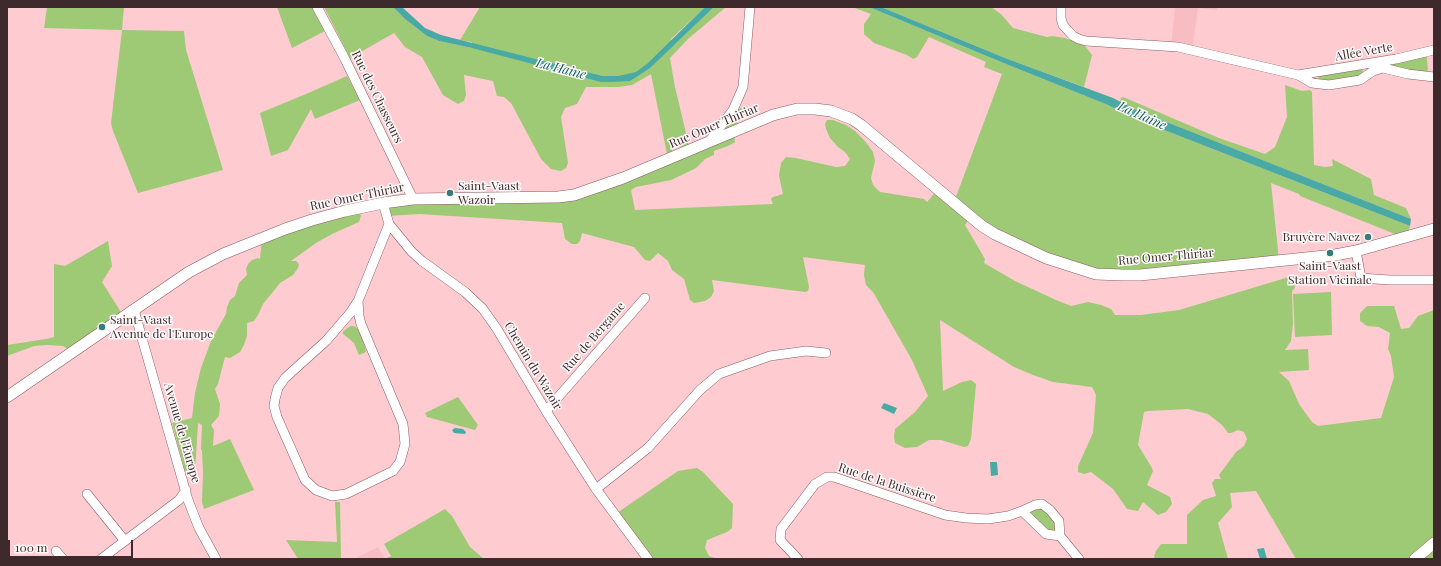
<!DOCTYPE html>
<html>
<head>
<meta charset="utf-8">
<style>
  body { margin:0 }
  #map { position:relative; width:1441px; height:566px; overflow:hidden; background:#fecbd1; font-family:"Playfair Display",serif }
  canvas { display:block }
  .frame { position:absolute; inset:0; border:8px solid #3e2a2d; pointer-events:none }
  .scale { position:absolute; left:8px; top:540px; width:125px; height:18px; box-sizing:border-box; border:2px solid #3e2a2d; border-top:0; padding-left:5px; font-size:12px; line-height:14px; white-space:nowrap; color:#3e2a2d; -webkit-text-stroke:3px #fffafa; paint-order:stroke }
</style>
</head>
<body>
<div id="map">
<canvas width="1441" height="566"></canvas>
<div class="frame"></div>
<div class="scale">100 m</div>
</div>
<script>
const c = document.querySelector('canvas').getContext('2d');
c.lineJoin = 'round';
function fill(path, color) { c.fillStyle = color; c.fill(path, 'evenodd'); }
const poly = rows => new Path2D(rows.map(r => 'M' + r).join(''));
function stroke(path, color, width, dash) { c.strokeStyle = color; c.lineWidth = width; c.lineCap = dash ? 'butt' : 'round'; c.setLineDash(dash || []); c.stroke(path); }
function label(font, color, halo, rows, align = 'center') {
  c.font = font + ' "Playfair Display",serif'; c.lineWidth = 3; c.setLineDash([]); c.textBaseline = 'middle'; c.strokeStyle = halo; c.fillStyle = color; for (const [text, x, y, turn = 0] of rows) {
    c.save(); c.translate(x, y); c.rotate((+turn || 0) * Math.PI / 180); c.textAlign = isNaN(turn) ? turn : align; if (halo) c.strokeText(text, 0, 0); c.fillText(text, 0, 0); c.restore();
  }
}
fill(poly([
  [1175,7,1217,7,1217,10,1198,8,1192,50,1171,47],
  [378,547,385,559,354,559]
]), '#f7bdc3');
fill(poly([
  [47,7,124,7,122,30,184,31,186,50,223,170,138,193,113,131,111,123,122,30,44,28],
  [277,7,312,7,319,17,325,31,292,48],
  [324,7,393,7,405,19,427,36,439,41,472,48,472,42,460,40,480,7,705,7,671,39,674,45,714,7,726,7,688,39,670,58,675,87,690,150,709,142,733,110,743,108,737,122,740,129,734,132,735,142,728,146,714,151,714,155,705,159,696,168,686,173,671,180,636,187,631,190,635,210,773,204,771,199,773,197,783,194,779,176,781,163,786,157,796,158,836,167,845,166,850,159,845,152,838,147,830,138,826,129,825,124,827,120,833,120,846,125,855,131,865,141,873,152,875,161,871,178,873,185,880,192,924,199,927,202,938,189,954,202,1002,74,984,67,986,62,929,37,917,57,913,59,907,55,874,43,864,34,864,24,871,14,852,7,869,7,1006,64,1108,105,1131,117,1410,226,1407,237,1405,238,1300,196,1299,194,1271,183,1279,260,1140,275,1083,270,971,216,965,225,985,259,984,263,1015,281,1056,300,1071,306,1088,302,1101,305,1111,309,1115,315,1141,315,1179,310,1289,277,1294,283,1295,288,1292,291,1293,324,1291,341,1285,350,1308,349,1309,370,1279,372,1289,381,1299,404,1312,422,1318,426,1381,418,1394,377,1391,356,1388,349,1390,333,1379,327,1367,326,1360,321,1360,313,1367,306,1394,306,1401,329,1409,328,1418,316,1434,310,1434,559,1296,559,1256,491,1230,493,1232,507,1218,523,1228,559,1155,559,1154,557,1156,551,1161,544,1187,544,1187,515,1203,500,1216,496,1212,483,1215,479,1221,479,1219,475,1236,452,1244,446,1247,439,1244,432,1238,430,1231,433,1228,433,1222,425,1208,414,1188,409,1148,411,1144,412,1138,445,1152,468,1153,471,1147,485,1170,497,1172,504,1166,512,1158,515,1143,502,1138,511,1127,509,1113,489,1091,472,1084,474,1078,472,1078,466,1093,433,1096,395,1092,387,1053,382,1033,375,1014,367,940,320,943,391,962,382,971,380,976,384,971,439,968,446,964,447,941,440,929,440,917,447,905,448,895,443,894,437,895,429,915,412,928,396,912,360,873,292,866,285,864,275,865,265,803,257,809,287,808,291,805,292,712,280,714,291,711,297,705,301,694,303,690,300,684,279,672,270,668,261,658,253,650,261,645,260,634,247,582,233,580,241,577,244,572,244,565,239,562,223,420,214,387,216,383,203,558,197,668,159,651,74,632,85,618,87,586,87,577,104,565,108,561,117,568,163,566,168,561,171,551,169,541,159,511,103,504,97,497,96,493,81,464,75,466,95,464,101,458,104,443,95,422,57,405,47,394,33,350,58],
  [675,145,683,147,674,157,672,150],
  [881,7,991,7,1001,14,1013,28,1047,37,1052,36,1065,38,1085,46,1092,55,1084,87,1005,58],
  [1422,56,1427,57,1427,60,1428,70,1426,72,1395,68,1393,65,1394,62],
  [1362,69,1363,72,1358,77,1329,81,1319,80,1318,78,1320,76],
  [347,76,360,100,315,119,311,109,288,150,271,156,260,113,306,94],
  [1285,85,1302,91,1310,90,1312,92,1314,165,1325,167,1333,166,1332,159,1371,179,1374,195,1406,208,1411,219,1134,109,1120,102,1121,98,1123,97,1219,138,1265,154,1275,147,1287,117],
  [360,213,361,216,359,222,332,234,316,243,291,261,296,261,299,264,298,268,293,275,280,283,263,304,258,315,254,321,247,323,247,336,244,345,240,352,230,358,225,357,218,384,215,389,220,404,219,416,211,425,214,430,213,446,230,439,254,490,204,509,202,502,203,473,202,451,201,449,202,425,198,423,195,473,186,475,172,423,192,418,195,393,201,368,211,341,226,314,227,307,230,300,235,296,239,283,247,275,246,269,248,264,252,260,258,258,260,259,262,238],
  [108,241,112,266,102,282,124,317,73,352,63,346,47,345,34,346,7,356,7,345,46,339,54,337,54,264,65,266],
  [1331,292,1332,335,1295,337,1293,294],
  [351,326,354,326,361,331,366,352,359,355,354,343,342,333,346,329],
  [458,397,478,425,475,430,427,417,425,413],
  [697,468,703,472,733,504,732,528,727,532,707,540,705,548,709,556,718,559,648,559,614,515,678,471],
  [335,502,340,502,341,559,298,559,286,540,337,542],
  [1040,507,1055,521,1056,529,1050,532,1031,515,1031,511],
  [445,509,452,516,470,547,484,559,385,559,391,556,384,544]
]), '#9ec975');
fill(poly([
  [393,7,402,7,425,28,441,35,602,76,618,76,636,72,647,64,705,7,714,7,650,68,630,81,610,82,601,82,472,48,439,41,427,36,405,19],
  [869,7,881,7,1005,58,1113,98,1134,109,1411,219,1410,226,1131,117,1108,105,1006,64],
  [884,403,897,408,894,414,881,408],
  [455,428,463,429,466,432,465,434,454,433,452,430],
  [990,462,997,462,998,475,991,476],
  [1264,548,1267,559,1260,559,1257,549]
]), '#49a9a4');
const minor = poly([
  [317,7,345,59,413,199],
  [1061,7,1061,18,1063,25,1073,36,1079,39,1086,41,1178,47,1298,75,1396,59,1434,50],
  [1298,75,1312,83,1329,85,1360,80,1373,71,1383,68,1408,74,1434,77],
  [709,142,733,110,743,87,750,7],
  [383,203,389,224,412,252,422,261,465,292,483,309,497,329,546,411,596,489,648,559],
  [1356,251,1361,278,1389,280,1434,280],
  [358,301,359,316,361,324,403,424,405,444,400,462,393,471,346,494,332,496,316,490,305,480,277,417,274,406,275,399,278,388,285,378,326,341,351,312,358,301,389,224],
  [134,310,188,500,199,528,216,559],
  [546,411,645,298],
  [596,489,648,448,700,390,719,374,770,356,806,351,826,353],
  [87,494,125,541],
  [1022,511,1046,534,1060,536],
  [56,551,63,559],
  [101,559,179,500,186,490],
  [798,559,780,540,781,529,815,484,827,477,834,477,945,515,966,518,988,519,1008,516,1022,511,1035,505,1042,504,1050,510,1059,521,1060,536,1079,559]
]);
const tertiary = poly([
  [7,397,189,272,223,254,285,229,312,220,345,211,383,203,413,199,558,197,574,195,623,178,773,115,797,109,815,109,831,111,852,119,861,125,982,226,995,234,1046,258,1096,274,1123,275,1140,275,1335,255,1356,251,1434,229],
  [1415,559,1434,543]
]);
stroke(minor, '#885c62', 10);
stroke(tertiary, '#885c62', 12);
stroke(minor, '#fff', 9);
stroke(tertiary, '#fff', 11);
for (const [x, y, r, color] of [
  [450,193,4,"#357d79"],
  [1368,237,4,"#357d79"],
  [1330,253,4,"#357d79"],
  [102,327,4,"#357d79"]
]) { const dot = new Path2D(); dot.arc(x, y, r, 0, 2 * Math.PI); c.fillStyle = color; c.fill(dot); stroke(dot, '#fffafa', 1.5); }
label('12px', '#3e2a2d', '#fffafa', [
  ["Allée Verte",1364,52,-10],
  ["Rue des Chasseurs",377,97,64],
  ["Rue Omer Thiriar",714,126,-23],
  ["Rue Omer Thiriar",357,197,-12],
  ["Rue Omer Thiriar",1166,257,-5],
  ["Rue de Bergame",594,337,-49],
  ["Chemin du Wazoir",533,366,59],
  ["Avenue de l'Europe",182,433,74],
  ["Rue de la Buissière",887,483,18]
]);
label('12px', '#3e2a2d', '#fffafa', [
  ["Saint-Vaast",458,186],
  ["Wazoir",458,200],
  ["Bruyère Navez",1360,237,"right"],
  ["Saint-Vaast",1330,266,"center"],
  ["Station Vicinale",1330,280,"center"],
  ["Saint-Vaast",110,320],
  ["Avenue de l'Europe",110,334]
], 'left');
label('italic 13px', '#10615e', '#fffafa', [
  ["La Haine",561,69,14],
  ["La Haine",1142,116,24]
]);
</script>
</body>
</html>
